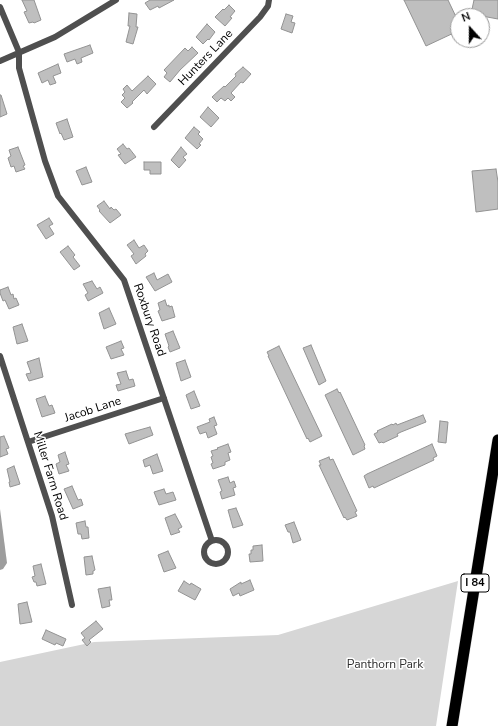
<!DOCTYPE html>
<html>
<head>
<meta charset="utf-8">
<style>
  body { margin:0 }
  #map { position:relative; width:498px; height:726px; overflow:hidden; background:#fff; font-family:"Nunito Sans",sans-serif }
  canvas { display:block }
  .north { position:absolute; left:450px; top:8px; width:40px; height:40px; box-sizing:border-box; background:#fff; border:1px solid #999; border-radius:50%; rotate:339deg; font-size:11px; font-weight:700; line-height:16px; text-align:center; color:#000 }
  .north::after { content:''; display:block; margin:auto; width:14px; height:18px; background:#000; clip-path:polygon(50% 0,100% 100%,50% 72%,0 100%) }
</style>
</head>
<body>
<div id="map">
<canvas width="498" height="726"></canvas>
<div class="north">N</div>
</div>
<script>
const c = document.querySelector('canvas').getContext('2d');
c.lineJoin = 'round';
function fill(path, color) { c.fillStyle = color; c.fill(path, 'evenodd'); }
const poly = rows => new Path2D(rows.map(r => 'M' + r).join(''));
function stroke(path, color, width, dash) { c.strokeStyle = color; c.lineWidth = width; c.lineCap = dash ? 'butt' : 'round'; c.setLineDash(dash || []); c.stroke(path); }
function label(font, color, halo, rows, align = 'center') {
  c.font = font + ' "Nunito Sans",sans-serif'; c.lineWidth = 3; c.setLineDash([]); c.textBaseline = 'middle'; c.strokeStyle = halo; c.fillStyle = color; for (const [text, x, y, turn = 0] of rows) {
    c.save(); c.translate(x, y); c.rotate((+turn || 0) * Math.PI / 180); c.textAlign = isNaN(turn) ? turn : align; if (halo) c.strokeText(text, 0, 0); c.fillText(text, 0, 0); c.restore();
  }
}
fill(poly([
  [458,581,436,726,0,726,0,662,94,642,278,635]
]), '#d6d6d6');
fill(poly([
  [0,509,7,563,3,569,0,570]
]), '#9d9d9d');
const building = poly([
  [22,0,34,0,41,20,34,23,33,22,29,23,24,12,27,11,22,0],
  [150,0,174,0,159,8,158,6,150,10,145,3,150,0],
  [404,0,448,0,458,21,458,31,426,46,404,0],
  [474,0,498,0,498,19,471,14,474,0],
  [229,5,235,11,230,17,232,18,225,26,215,17,223,9,224,10,229,5],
  [129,13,137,14,136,27,138,27,133,44,126,42,130,26,128,26,129,13],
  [286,14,293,16,291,22,295,23,292,33,281,29,286,14],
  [207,24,215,32,209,40,208,39,203,44,196,37,207,24],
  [90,45,93,53,81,58,82,62,77,64,75,59,67,62,64,54,90,45],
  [192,47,198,53,180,70,170,82,164,77,167,73,164,70,185,48,188,51,192,47],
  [58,64,61,73,53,76,56,83,50,85,48,80,42,83,38,73,58,64],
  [243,67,251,74,243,83,241,82,231,93,235,97,231,101,228,98,225,101,221,98,217,102,212,97,224,86,225,87,236,76,235,74,243,67],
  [148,76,156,84,147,94,144,90,132,102,133,103,127,108,121,102,125,98,122,95,125,92,123,89,127,85,132,91,148,76],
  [0,95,1,95,7,114,0,117,0,95],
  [208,107,219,118,211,127,200,117,208,107],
  [67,119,73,137,64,140,61,133,60,134,56,123,67,119],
  [194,127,200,132,198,134,203,139,199,144,201,145,197,149,185,138,194,127],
  [123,144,127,149,129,148,136,157,125,164,118,155,121,154,117,149,123,144],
  [18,147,25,165,23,166,25,169,16,172,14,166,11,167,8,158,11,156,9,150,18,147],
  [181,147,187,154,183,157,186,160,179,168,171,160,181,147],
  [144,162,161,162,161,174,150,174,150,170,144,170,144,162],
  [86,167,92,182,82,185,76,171,86,167],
  [496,169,498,182,498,209,476,212,472,171,496,169],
  [104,201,110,209,111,207,114,210,116,209,121,215,110,223,99,211,100,210,97,206,104,201],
  [49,218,53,224,49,226,54,234,46,239,37,225,49,218],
  [134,240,139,248,144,245,148,251,145,254,146,256,136,264,131,256,134,254,127,245,134,240],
  [68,246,75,255,73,257,80,266,74,270,60,252,68,246],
  [154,273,157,280,168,274,172,282,155,291,146,277,154,273],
  [92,281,97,289,100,287,103,293,88,301,85,295,88,293,83,284,92,281],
  [8,287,11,295,13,294,14,299,16,298,19,305,9,309,5,300,3,301,0,293,0,290,8,287],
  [165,300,167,306,169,305,169,307,172,306,175,317,162,321,158,311,160,310,158,303,165,300],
  [109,308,116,324,104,329,99,313,109,308],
  [22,324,28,341,17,344,13,327,22,324],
  [173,331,180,348,170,352,168,347,169,346,165,334,173,331],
  [121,341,124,348,121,349,124,355,111,359,106,347,121,341],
  [311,345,326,381,319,385,303,348,311,345],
  [279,346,322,436,310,442,308,438,307,439,268,356,269,356,267,352,279,346],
  [39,358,43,377,29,381,26,374,31,373,27,362,39,358],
  [185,360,191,377,181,381,176,363,185,360],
  [126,371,129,380,133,379,135,386,118,391,116,385,121,384,117,373,126,371],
  [337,389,339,393,340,392,365,445,364,446,365,449,353,455,325,395,337,389],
  [194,391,200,406,191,409,186,395,194,391],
  [45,396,49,406,52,405,55,413,42,417,36,399,45,396],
  [423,415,426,422,401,432,397,434,398,436,383,443,382,442,379,443,374,434,378,432,377,431,392,424,393,425,396,423,397,425,423,415],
  [214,417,217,425,214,426,217,434,208,438,206,432,200,434,197,427,210,422,209,419,214,417],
  [440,421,448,422,446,443,438,442,440,421],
  [150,427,153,435,129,444,125,434,150,427],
  [4,436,9,448,6,449,8,454,0,457,0,437,4,436],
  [228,444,231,452,228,453,230,460,225,462,225,465,213,469,211,464,213,463,211,457,213,456,211,451,218,449,217,448,228,444],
  [432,444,437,456,433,458,434,460,374,488,373,486,369,488,364,476,367,474,432,444],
  [65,452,69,464,66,465,69,471,59,474,56,464,60,462,58,455,65,452],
  [157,454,163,471,153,474,150,465,145,467,143,460,157,454],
  [329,457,330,460,333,459,357,511,355,512,357,516,347,520,345,517,344,518,319,465,321,465,319,461,329,457],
  [14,466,20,484,10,487,9,482,10,482,7,469,14,466],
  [228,477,230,483,234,481,236,487,233,488,235,495,222,499,220,492,222,491,218,480,228,477],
  [72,486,78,500,81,499,83,505,73,509,64,489,72,486],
  [164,489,166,494,173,492,176,500,159,505,154,492,164,489],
  [236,508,243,525,233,528,228,510,236,508],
  [175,514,182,527,178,529,180,532,171,535,165,518,175,514],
  [85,521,86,527,88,527,89,538,82,539,81,534,78,534,76,523,85,521],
  [294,522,301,540,293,543,290,532,288,532,285,525,294,522],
  [262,545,263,561,250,562,249,554,251,554,251,550,253,550,253,546,262,545],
  [168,551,176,568,164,572,158,555,168,551],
  [92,556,95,570,93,571,93,574,86,575,84,557,92,556],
  [41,564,46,584,37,586,36,582,34,582,32,577,35,576,33,566,41,564],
  [250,580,254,590,240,596,239,593,233,596,230,589,241,582,241,584,250,580],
  [184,581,190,585,191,583,201,589,195,600,178,591,184,581],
  [110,587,112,600,109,600,110,606,102,608,98,589,110,587],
  [27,602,32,622,20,624,18,604,27,602],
  [96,621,103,629,89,640,91,642,87,646,82,640,85,638,81,633,96,621],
  [46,630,66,639,63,646,56,643,55,645,42,639,46,630]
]);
fill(building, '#bfbfbf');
stroke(building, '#939393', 1);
const highway = poly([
  [452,726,498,440]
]);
stroke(highway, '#dbdbdb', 12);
stroke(poly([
  [0,7,19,52,19,68,45,161,58,196,124,280,212,541],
  [0,61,55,37,116,0],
  [154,127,260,17,268,6,269,0],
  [0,356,52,516,72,605],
  [28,442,164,398],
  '204 552a12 12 0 1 1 24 0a12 12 0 1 1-24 0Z'
]), '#4f4f4f', 6);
stroke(highway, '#000', 11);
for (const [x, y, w] of [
  [475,583,28]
]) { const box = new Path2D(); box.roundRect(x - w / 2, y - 9, w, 18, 3); c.fillStyle = '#fff'; c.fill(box); stroke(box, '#000', 1); }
label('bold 11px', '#000', null, [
  ["I 84",475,583]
]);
label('12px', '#000', '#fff', [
  ["Hunters Lane",206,58,-46],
  ["Roxbury Road",149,320,71],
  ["Jacob Lane",93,410,-18],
  ["Miller Farm Road",50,476,73]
]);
label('12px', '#2d2d2d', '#fff', [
  ["Panthorn Park",385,665]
]);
</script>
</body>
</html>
